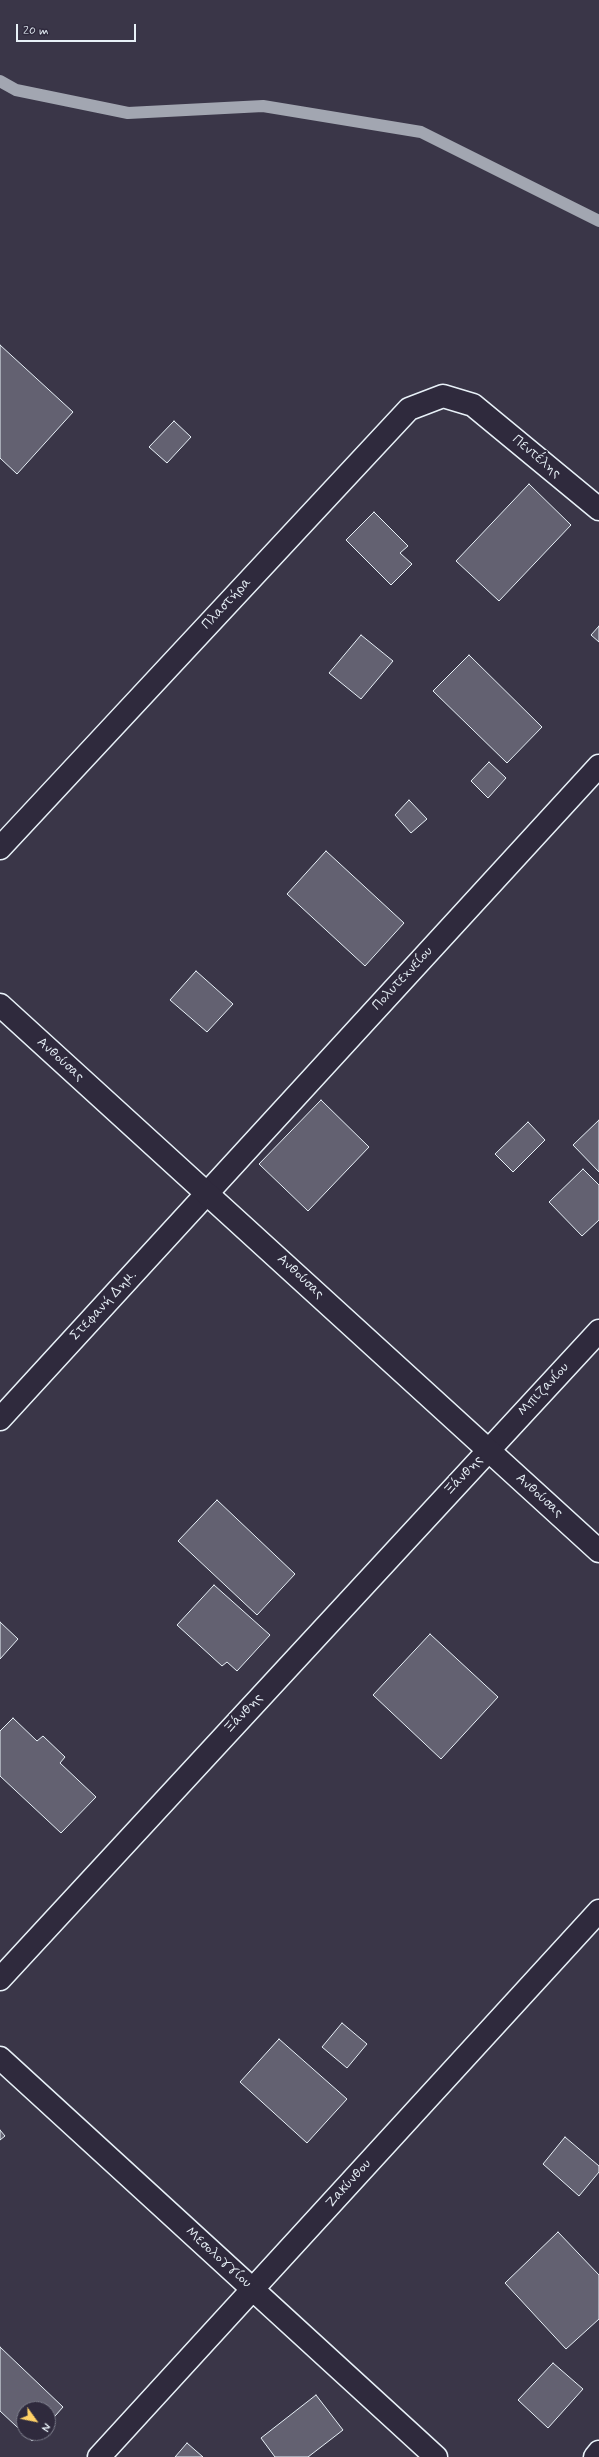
<!DOCTYPE html>
<html>
<head>
<meta charset="utf-8">
<style>
  body { margin:0 }
  #map { position:relative; width:599px; height:2457px; overflow:hidden; background:#3a3648; font-family:Mynerve,sans-serif }
  canvas { display:block }
  .north { position:absolute; left:16px; top:2401px; width:40px; height:40px; box-sizing:border-box; background:#2f2a3d; border:1px solid #797a88; border-radius:50%; rotate:123deg; font-size:11px; font-weight:700; line-height:16px; text-align:center; color:#e8f1f8 }
  .north::after { content:''; display:block; margin:auto; width:14px; height:18px; background:#ffd166; clip-path:polygon(50% 0,100% 100%,50% 72%,0 100%) }
  .scale { position:absolute; left:16px; top:24px; width:120px; height:18px; box-sizing:border-box; border:2px solid #e8f1f8; border-top:0; padding-left:5px; font-size:12px; line-height:14px; white-space:nowrap; color:#e8f1f8; -webkit-text-stroke:3px #2f2a3d; paint-order:stroke }
</style>
</head>
<body>
<div id="map">
<canvas width="599" height="2457"></canvas>
<div class="north">N</div>
<div class="scale">20 m</div>
</div>
<script>
const c = document.querySelector('canvas').getContext('2d');
c.lineJoin = 'round';
const poly = rows => new Path2D(rows.map(r => 'M' + r).join(''));
function stroke(path, color, width, dash) { c.strokeStyle = color; c.lineWidth = width; c.lineCap = dash ? 'butt' : 'round'; c.setLineDash(dash || []); c.stroke(path); }
function fill(path, color) { c.fillStyle = color; c.fill(path, 'evenodd'); }
function label(font, color, halo, rows, align = 'center') {
  c.font = font + ' Mynerve,sans-serif'; c.lineWidth = 4; c.setLineDash([]); c.textBaseline = 'middle'; c.strokeStyle = halo; c.fillStyle = color; for (const [text, x, y, turn = 0] of rows) {
    c.save(); c.translate(x, y); c.rotate((+turn || 0) * Math.PI / 180); c.textAlign = isNaN(turn) ? turn : align; if (halo) c.strokeText(text, 0, 0); c.fillText(text, 0, 0); c.restore();
  }
}
stroke(poly([
  [0,81,16,90,128,113,263,106,421,132,599,221]
]), '#a2a6b1', 12);
const building = poly([
  [0,345,73,412,17,474,0,458,0,345],
  [174,421,191,437,167,463,149,447,174,421],
  [529,484,571,525,499,601,456,561,529,484],
  [374,512,408,546,400,553,412,564,391,585,346,540,374,512],
  [599,626,599,642,591,635,599,626],
  [361,635,393,661,361,699,329,673,361,635],
  [469,655,542,727,507,763,433,691,469,655],
  [489,762,506,778,488,798,471,781,489,762],
  [409,800,427,819,411,833,395,815,409,800],
  [326,851,404,923,365,966,287,894,326,851],
  [196,971,233,1004,207,1032,170,1000,196,971],
  [321,1100,369,1147,308,1211,259,1164,321,1100],
  [599,1120,599,1172,573,1145,599,1120],
  [528,1122,545,1140,513,1172,495,1154,528,1122],
  [583,1169,599,1185,599,1220,582,1236,549,1202,583,1169],
  [217,1500,295,1574,257,1615,178,1541,217,1500],
  [214,1585,270,1635,237,1671,227,1662,222,1666,177,1625,214,1585],
  [0,1622,18,1639,0,1659,0,1622],
  [430,1634,498,1697,441,1759,373,1695,430,1634],
  [13,1718,37,1741,43,1736,65,1757,60,1763,96,1797,61,1833,0,1776,0,1731,13,1718],
  [342,2023,367,2044,347,2068,322,2047,342,2023],
  [279,2039,347,2099,307,2143,240,2082,279,2039],
  [0,2130,5,2136,0,2140,0,2130],
  [565,2137,599,2166,599,2172,579,2196,543,2164,565,2137],
  [558,2232,599,2275,599,2319,566,2349,505,2283,558,2232],
  [0,2347,63,2407,48,2424,48,2409,24,2409,24,2433,39,2433,32,2441,0,2411,0,2347],
  [553,2363,583,2389,548,2428,518,2400,553,2363],
  [316,2395,343,2430,308,2457,275,2457,261,2438,316,2395],
  [187,2443,203,2457,175,2457,187,2443]
]);
fill(building, '#636171');
stroke(building, '#e8f1f8', 1);
const street = poly([
  [0,848,409,409,443,396,473,405,599,509],
  [0,1419,599,766],
  [0,1979,599,1331],
  [0,2058,436,2457],
  [99,2457,599,1911],
  [595,2457,599,2452]
]);
const secondary = poly([
  [0,1005,599,1551]
]);
stroke(street, '#e8f1f8', 25);
stroke(secondary, '#e8f1f8', 25);
stroke(street, '#2f2a3d', 22);
stroke(secondary, '#2f2a3d', 22);
label('14px', '#e8f1f8', '#2f2a3d', [
  ["Πεντέλης",536,457,40],
  ["Πλαστήρα",227,604,-47],
  ["Πολυτεχνείου",403,979,-47],
  ["Ανθούσας",60,1060,42],
  ["Ανθούσας",300,1277,43],
  ["Στεφανή Δημ.",104,1306,-47],
  ["Μπιζανίου",544,1390,-47],
  ["Ξάνθης",464,1476,-47],
  ["Ανθούσας",539,1496,42],
  ["Ξάνθης",244,1714,-47],
  ["Ζακύνθου",349,2184,-48],
  ["Μεσολογγίου",218,2258,42]
]);
</script>
</body>
</html>
